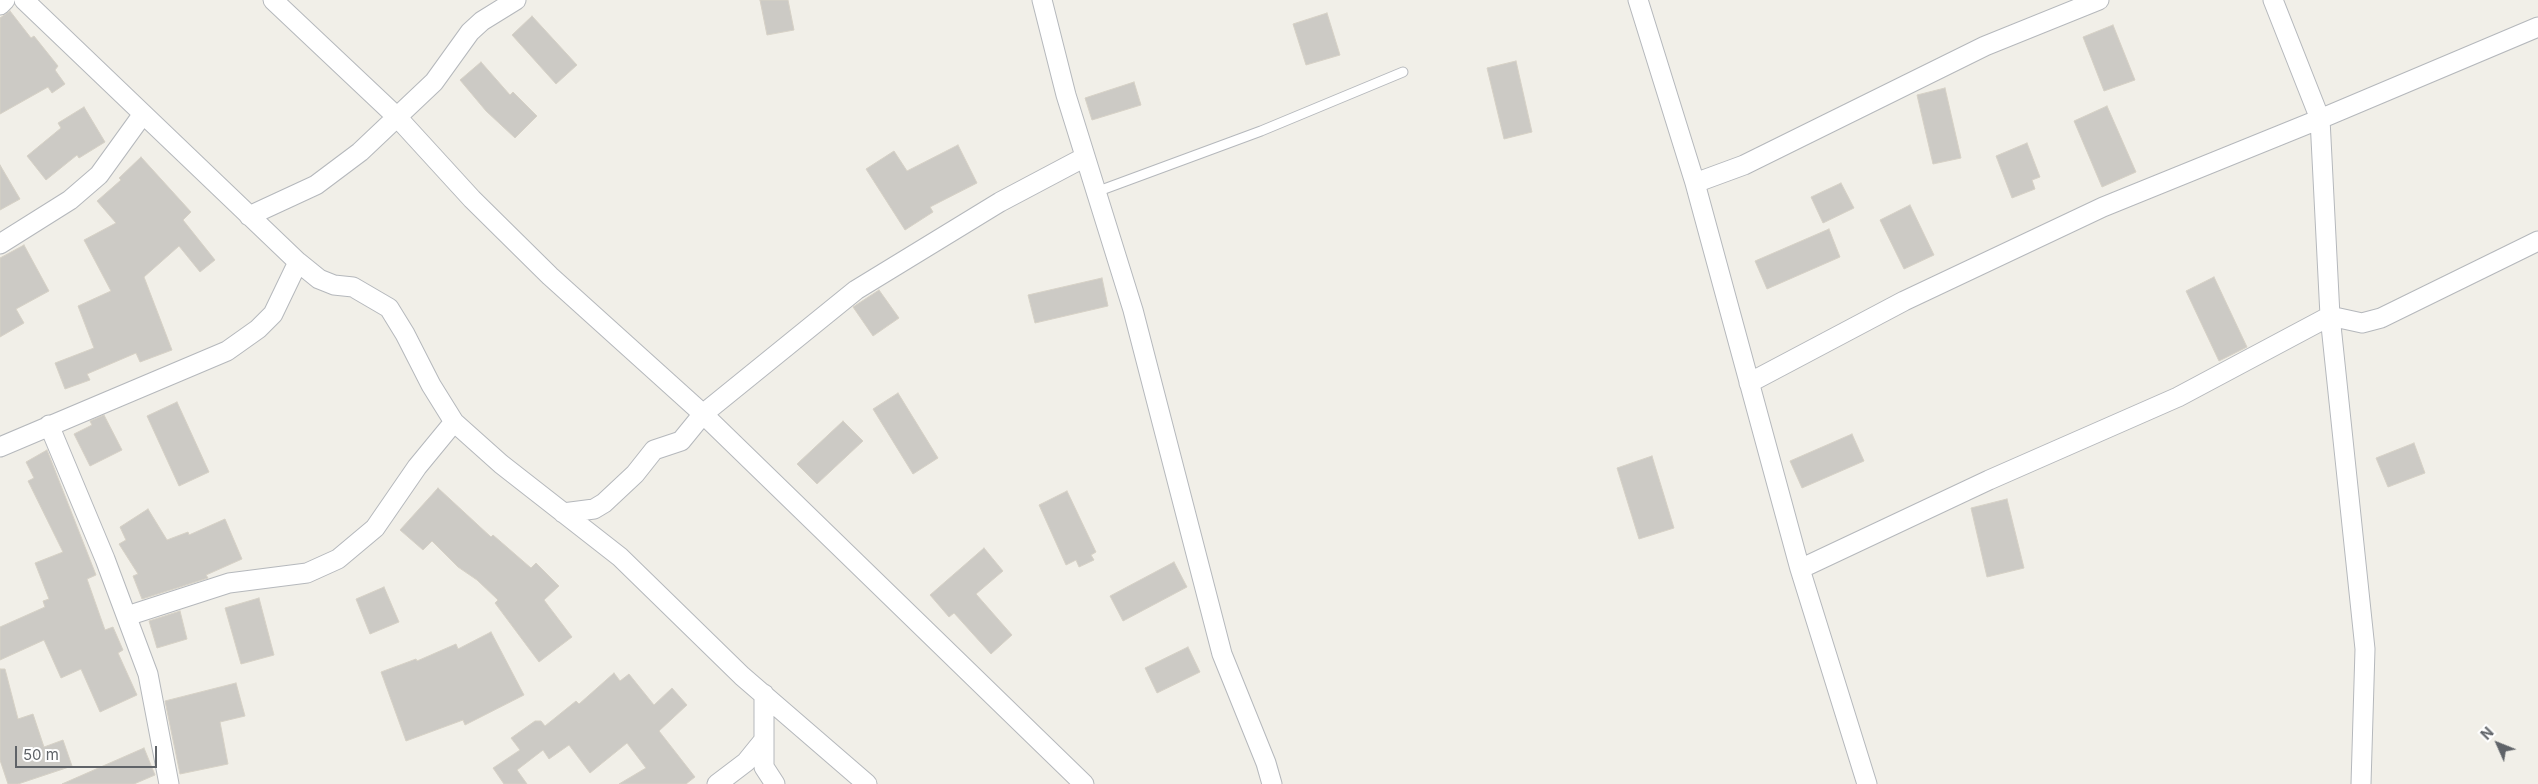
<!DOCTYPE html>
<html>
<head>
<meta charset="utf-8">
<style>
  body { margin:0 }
  #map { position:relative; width:2538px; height:784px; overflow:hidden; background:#f1efe8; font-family:Inter,sans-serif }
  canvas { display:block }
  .north { position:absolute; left:2473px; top:719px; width:50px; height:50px; -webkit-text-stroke:4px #fff; paint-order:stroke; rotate:314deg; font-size:14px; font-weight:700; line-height:20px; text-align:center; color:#5f6368 }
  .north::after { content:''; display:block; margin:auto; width:18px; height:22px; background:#5f6368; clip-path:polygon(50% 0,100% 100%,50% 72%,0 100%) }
  .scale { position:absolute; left:15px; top:746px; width:142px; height:22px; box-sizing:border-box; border:2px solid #5f6368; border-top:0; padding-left:6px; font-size:15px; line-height:18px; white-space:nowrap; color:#5f6368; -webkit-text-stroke:4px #fff; paint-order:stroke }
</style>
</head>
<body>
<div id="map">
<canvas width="2538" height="784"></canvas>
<div class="north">N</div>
<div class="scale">50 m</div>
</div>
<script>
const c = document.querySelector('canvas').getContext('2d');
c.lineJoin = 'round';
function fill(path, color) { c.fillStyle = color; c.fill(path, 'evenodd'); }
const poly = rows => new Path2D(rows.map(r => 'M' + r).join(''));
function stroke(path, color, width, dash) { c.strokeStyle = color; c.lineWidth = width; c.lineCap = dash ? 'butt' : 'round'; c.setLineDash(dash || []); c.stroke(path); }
const building = poly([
  [760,0,788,0,794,30,767,35,760,0],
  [10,11,31,38,34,36,58,66,55,70,65,84,52,93,48,87,0,114,0,18,10,11],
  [1327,13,1340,55,1306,65,1293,24,1327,13],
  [532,16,577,65,556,84,512,35,532,16],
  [2113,25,2135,80,2104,91,2083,37,2113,25],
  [1516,61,1532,132,1504,139,1487,68,1516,61],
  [481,62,510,95,513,92,537,116,515,138,486,111,460,80,481,62],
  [1134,82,1141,105,1092,120,1085,98,1134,82],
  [1945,88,1961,158,1933,164,1917,95,1945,88],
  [2107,106,2136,172,2102,187,2074,121,2107,106],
  [84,107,105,142,79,158,77,155,46,180,27,156,61,128,58,123,84,107],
  [2027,143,2040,177,2032,180,2035,189,2012,198,1996,156,2027,143],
  [958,145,977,183,930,207,933,212,905,230,866,169,894,151,907,171,958,145],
  [141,157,191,212,183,220,215,260,200,272,179,246,144,277,172,350,140,362,136,353,87,374,90,380,65,389,55,363,94,348,78,306,111,291,84,240,116,223,97,201,121,180,119,178,141,157],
  [0,165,20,199,0,210,0,165],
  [1841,183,1854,208,1823,223,1811,197,1841,183],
  [1910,205,1934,255,1904,269,1880,220,1910,205],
  [1829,229,1840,257,1767,289,1755,261,1829,229],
  [24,245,49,291,16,309,24,323,0,337,0,258,24,245],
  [2214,277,2247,347,2219,361,2186,291,2214,277],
  [1102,278,1108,306,1035,323,1028,295,1102,278],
  [879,290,899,318,873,336,853,307,879,290],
  [898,393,938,458,913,474,873,409,898,393],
  [177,402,209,472,179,486,147,416,177,402],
  [104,415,122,450,90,466,74,434,92,425,90,421,104,415],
  [843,421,863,441,817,484,797,464,843,421],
  [1852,434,1864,461,1802,488,1790,461,1852,434],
  [2414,443,2425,473,2388,487,2376,458,2414,443],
  [47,450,96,575,87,579,105,630,113,627,123,650,118,653,137,695,100,712,81,669,61,678,44,640,0,660,0,627,45,607,43,601,49,599,35,563,63,552,28,481,34,478,26,462,47,450],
  [1652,456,1674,528,1639,539,1617,468,1652,456],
  [438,488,491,537,493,535,531,568,536,563,559,586,544,600,572,637,539,662,495,603,498,600,477,580,458,567,432,541,423,550,400,530,438,488],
  [1067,491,1096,552,1091,555,1094,560,1079,567,1076,560,1066,565,1039,505,1067,491],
  [2007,499,2024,568,1987,577,1971,508,2007,499],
  [148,509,167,540,188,532,189,535,225,519,242,559,206,575,208,578,142,599,133,576,138,574,119,544,126,540,120,527,148,509],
  [984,548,1003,571,976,594,1012,635,991,654,954,613,949,617,930,595,984,548],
  [1174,562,1187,587,1123,621,1110,596,1174,562],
  [384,587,399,622,370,634,356,599,384,587],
  [259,598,274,655,241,664,225,608,259,598],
  [180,611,187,639,157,648,149,621,180,611],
  [491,632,524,695,465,725,463,720,406,741,381,672,416,659,417,661,456,644,458,649,491,632],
  [1188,647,1200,672,1157,693,1145,668,1188,647],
  [0,669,5,669,18,719,33,714,44,747,63,740,72,766,18,784,8,784,0,760,0,669],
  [614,673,620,681,629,674,654,705,672,688,687,705,659,731,695,777,686,784,619,784,646,768,627,743,590,773,569,745,549,759,543,750,517,770,527,784,504,784,493,768,520,750,511,738,535,721,541,721,545,726,576,701,579,704,614,673],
  [236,683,245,716,220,722,228,764,180,774,165,701,236,683],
  [144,748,155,775,134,784,62,784,144,748]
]);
fill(building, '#cccac5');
stroke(building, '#d6d1c6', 1);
const lane = poly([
  [1096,192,1261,131,1403,72]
]);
const street = poly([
  [24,0,298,262,319,279,334,285,353,287,389,308,405,334,431,385,454,422,501,464,620,557,742,676,867,784],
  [273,0,397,117,472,199,550,276,703,414,1084,784],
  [1042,0,1066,95,1133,310,1222,654,1266,763,1272,784],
  [1638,0,1695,183,1800,569,1867,784],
  [2273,0,2320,119,2330,316,2365,649,2361,784],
  [0,5,5,0],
  [1695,183,1744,165,1985,46,2099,0],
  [249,216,316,185,360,152,434,82,470,32,482,21,516,0],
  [0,244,70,200,99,175,143,114],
  [1749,383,1904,301,2103,207,2320,119,2538,27],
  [49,425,105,559,148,674,169,784],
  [0,447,227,351,258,329,273,314,298,262],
  [563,513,594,509,604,503,635,474,654,450,681,441,703,414,856,290,1000,202,1085,157],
  [1800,569,1989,480,2178,397,2330,316,2362,323,2381,318,2538,241],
  [127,616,229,583,307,573,338,559,375,528,417,467,454,422],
  [764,694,764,767,775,784],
  [717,784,746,762,763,741]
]);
stroke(lane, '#b5b8bc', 11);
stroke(street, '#b5b8bc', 21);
stroke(lane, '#fff', 9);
stroke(street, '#fff', 19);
</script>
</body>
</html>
